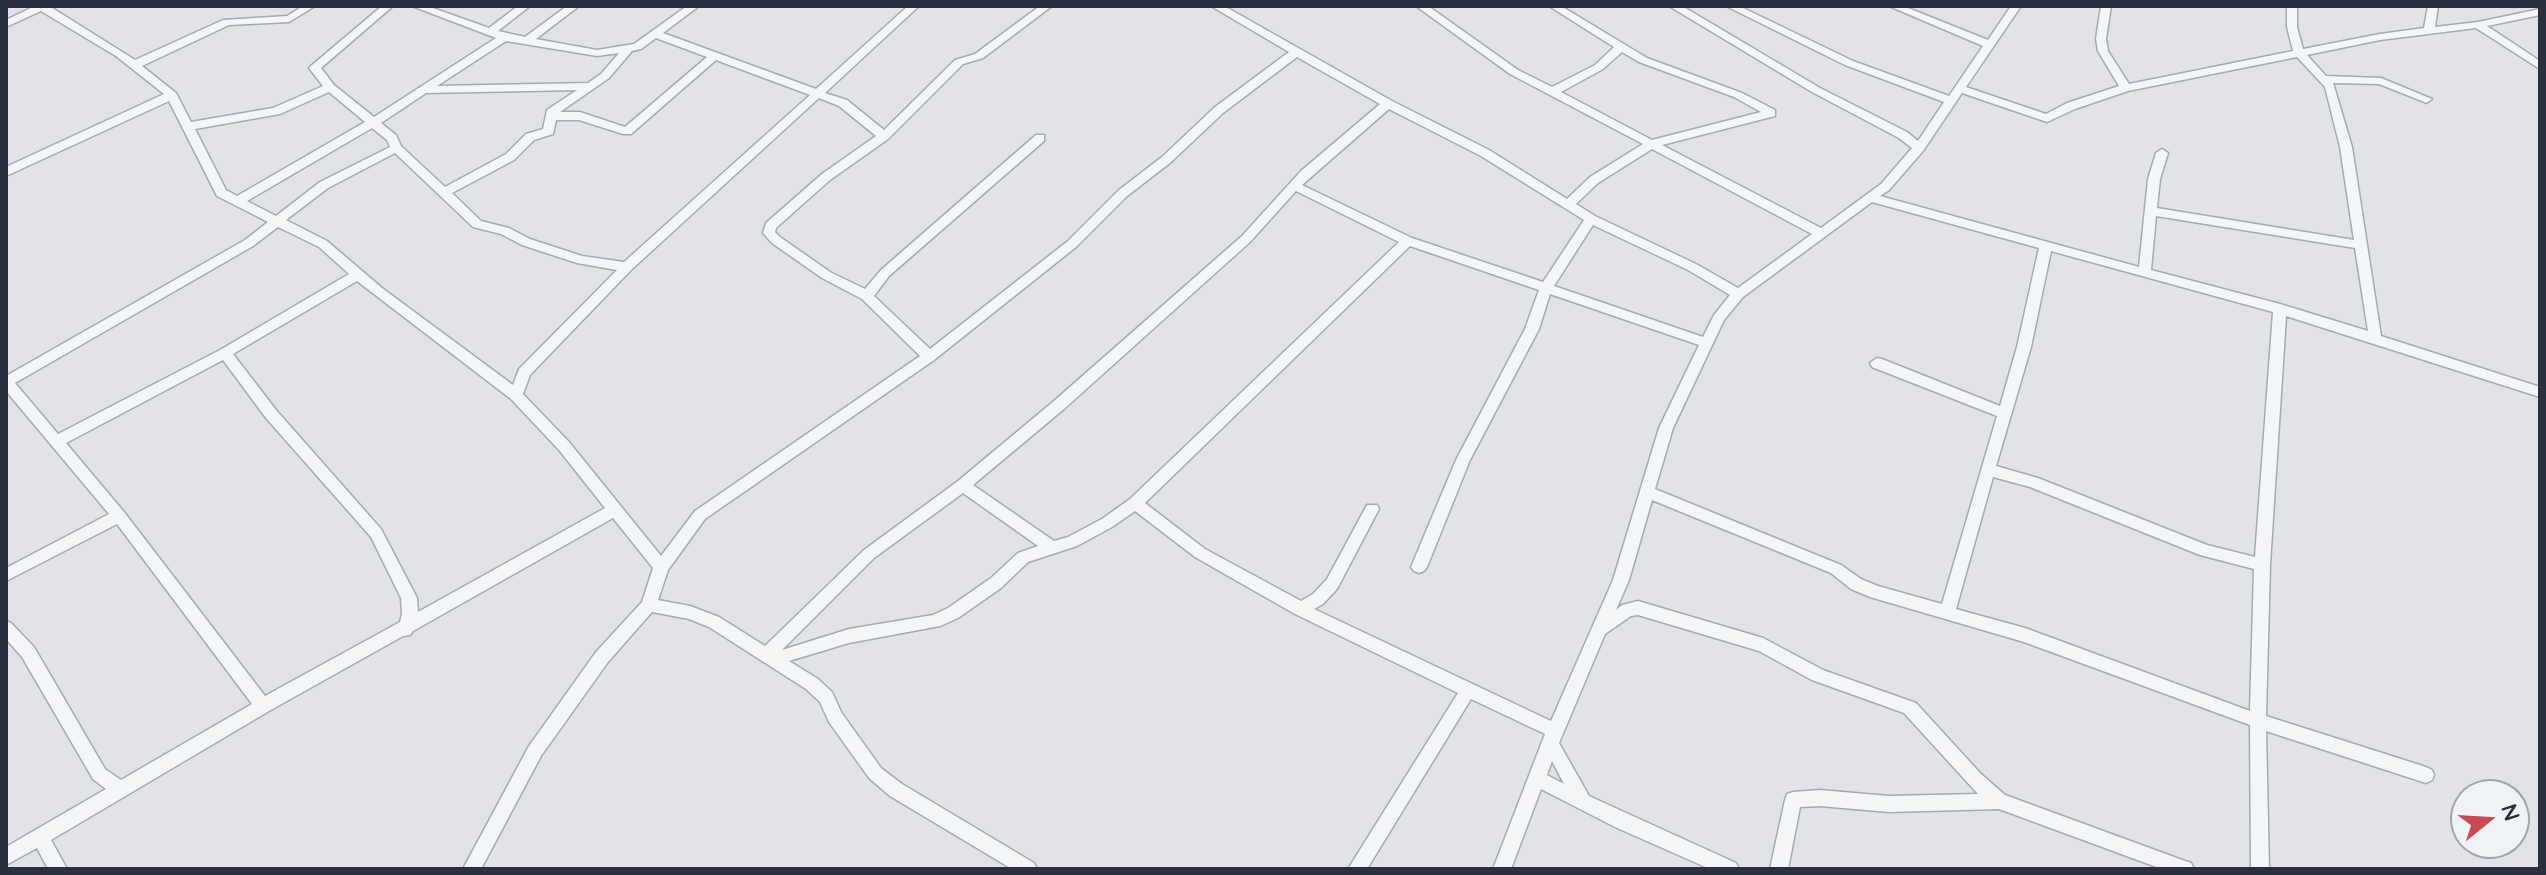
<!DOCTYPE html>
<html>
<head>
<meta charset="utf-8">
<style>
  body { margin:0 }
  #map { position:relative; width:2546px; height:875px; overflow:hidden; background:#e1e3e9; font-family:Quicksand,sans-serif }
  canvas { display:block }
  .frame { position:absolute; inset:0; border:8px solid #2a3040; pointer-events:none }
  .north { position:absolute; left:2450px; top:779px; width:80px; height:80px; box-sizing:border-box; background:#f0f3f6; border:2px solid #a1a5ad; border-radius:50%; rotate:72deg; font-size:22px; font-weight:700; line-height:32px; text-align:center; color:#2a3040 }
  .north::after { content:''; display:block; margin:auto; width:28px; height:36px; background:#c84c55; clip-path:polygon(50% 0,100% 100%,50% 72%,0 100%) }
</style>
</head>
<body>
<div id="map">
<canvas width="2546" height="875"></canvas>
<div class="frame"></div>
<div class="north">N</div>
</div>
<script>
const c = document.querySelector('canvas').getContext('2d');
c.lineJoin = 'round';
const poly = rows => new Path2D(rows.map(r => 'M' + r).join(''));
function stroke(path, color, width, dash) { c.strokeStyle = color; c.lineWidth = width; c.lineCap = dash ? 'butt' : 'round'; c.setLineDash(dash || []); c.stroke(path); }
function fill(path, color) { c.fillStyle = color; c.fill(path, 'evenodd'); }
const minor = poly([
  [35,6,49,6,135,60,223,20,287,16,303,6,315,6,289,22,229,25,142,66,176,93,191,122,273,108,323,86,309,68,311,66,382,6,393,6,321,68,334,85,374,117,496,38,412,6,427,6,489,28,518,6,530,6,498,31,525,37,567,6,579,6,536,39,597,50,634,44,687,6,699,6,663,33,816,89,908,6,919,6,825,93,847,100,884,130,955,60,975,54,1040,6,1052,6,983,58,963,64,888,139,830,180,776,228,775,232,780,237,830,272,865,289,881,270,1036,135,1044,135,1044,141,889,276,874,296,930,349,1068,241,1119,190,1162,157,1215,107,1289,52,1211,6,1224,6,1392,101,1489,150,1567,199,1590,177,1643,144,1510,74,1416,6,1428,6,1518,70,1552,87,1595,65,1614,47,1549,6,1561,6,1647,58,1742,93,1775,110,1775,116,1662,145,1821,228,1881,184,1912,148,1899,138,1812,92,1669,6,1682,6,1820,88,1907,132,1918,141,1944,102,1845,65,1726,6,1739,6,1853,61,1949,96,1983,46,1889,6,1903,6,1988,40,2011,6,2021,6,1966,87,2046,114,2067,103,2119,86,2098,51,2096,39,2101,6,2111,6,2106,39,2108,51,2129,84,2293,51,2287,27,2287,6,2297,6,2297,27,2303,49,2380,34,2424,28,2428,6,2438,6,2435,27,2478,22,2540,9,2540,15,2487,26,2540,61,2540,69,2476,28,2380,40,2307,55,2326,76,2381,78,2432,99,2426,103,2422,101,2379,84,2333,83,2352,147,2381,336,2540,387,2540,397,2286,316,2270,565,2266,716,2426,767,2432,770,2434,775,2432,780,2426,783,2266,731,2269,869,2251,869,2250,725,2024,642,1870,597,1851,589,1831,573,1652,500,1629,580,1616,610,1622,605,1638,601,1763,638,1823,670,1916,703,1981,774,2005,795,2185,861,2191,863,2194,869,2162,869,1999,809,1889,812,1820,806,1800,807,1788,869,1770,869,1785,800,1787,794,1793,792,1820,790,1889,796,1978,794,1904,713,1812,680,1759,651,1638,615,1631,616,1605,634,1559,743,1589,796,1736,863,1739,869,1710,869,1615,827,1541,789,1511,869,1493,869,1545,734,1471,699,1367,869,1348,869,1458,693,1295,614,1195,557,1135,511,1112,527,1077,546,1028,562,1001,588,958,618,940,626,849,643,789,661,818,679,832,692,841,712,881,768,902,784,1034,863,1037,869,1012,869,890,796,869,778,829,722,820,702,806,689,709,627,689,619,652,612,608,662,541,756,481,869,463,869,529,746,596,652,642,602,653,568,613,518,413,631,410,635,403,636,269,711,51,840,67,869,48,869,37,848,6,865,6,847,106,789,93,779,22,657,6,639,6,621,11,623,34,647,105,769,121,780,252,704,117,524,6,581,6,568,109,514,6,391,6,376,245,240,268,222,217,196,169,101,6,176,6,167,164,94,116,56,41,11,6,27,6,20,35,6],
  [656,38,707,57,625,127,580,112,560,112,609,78,632,51,641,49,656,38],
  [506,41,597,56,619,53,601,74,588,83,437,86,506,41],
  [1622,52,1639,62,1734,97,1761,112,1652,140,1561,92,1603,69,1622,52],
  [1297,57,1380,104,1301,171,1242,236,1054,401,958,481,864,550,765,646,719,617,690,606,658,600,668,570,705,519,934,360,1076,247,1127,196,1170,163,1223,113,1297,57],
  [2297,57,2325,87,2340,147,2354,240,2157,208,2160,179,2168,153,2162,149,2156,153,2148,179,2139,267,1880,196,1889,190,1923,151,1962,93,2047,122,2075,109,2128,91,2297,57],
  [716,60,810,95,624,262,582,256,530,239,509,228,481,221,452,193,514,160,534,140,553,134,556,120,579,120,623,134,631,134,716,60],
  [577,90,547,110,543,129,526,134,506,154,445,187,401,146,396,135,381,123,426,93,577,90],
  [329,92,365,122,237,196,226,190,195,129,280,114,329,92],
  [819,98,839,106,876,136,822,174,766,223,763,233,772,243,822,278,862,299,920,356,695,511,661,556,569,442,523,394,530,375,631,270,819,98],
  [1389,109,1481,156,1584,220,1543,282,1412,238,1302,185,1389,109],
  [372,128,387,140,390,147,320,182,276,216,247,201,372,128],
  [1652,149,1812,234,1738,288,1696,264,1595,216,1576,204,1598,183,1652,149],
  [395,153,473,227,501,234,522,245,577,263,617,270,519,369,513,385,382,288,327,241,286,220,328,188,395,153],
  [1296,191,1399,242,1130,499,1102,519,1068,537,1054,541,973,485,1064,409,1250,242,1296,191],
  [1872,202,2039,248,2017,347,2000,406,1882,359,1877,358,1870,363,1872,367,1997,416,1942,604,1878,586,1861,579,1841,565,1655,489,1673,428,1724,320,1743,297,1872,202],
  [2156,216,2355,248,2368,331,2280,304,2151,270,2156,216],
  [1593,225,1688,270,1730,295,1714,315,1703,337,1554,286,1593,225],
  [278,227,319,247,349,274,220,350,58,434,15,383,253,246,278,227],
  [1410,246,1539,290,1525,329,1456,460,1411,567,1414,571,1419,573,1424,571,1427,567,1470,460,1539,329,1550,294,1699,345,1659,428,1613,580,1551,721,1314,609,1323,604,1337,589,1379,509,1377,505,1367,505,1327,579,1313,594,1301,601,1205,549,1145,503,1410,246],
  [2051,251,2273,312,2255,557,2207,545,2038,478,1996,466,2031,347,2051,251],
  [357,281,511,399,559,450,605,508,418,612,417,598,381,529,276,410,233,354,357,281],
  [223,360,266,418,371,537,401,598,402,614,400,622,265,696,124,512,66,443,223,360],
  [1993,477,2030,487,2200,555,2254,569,2250,711,2025,628,1956,609,1993,477],
  [963,493,1038,546,1018,553,991,578,948,608,933,615,849,629,782,650,874,558,963,493],
  [1552,761,1564,784,1547,775,1552,761]
]);
stroke(minor, '#a6aab3', 3);
fill(minor, '#f4f5f7');
</script>
</body>
</html>
